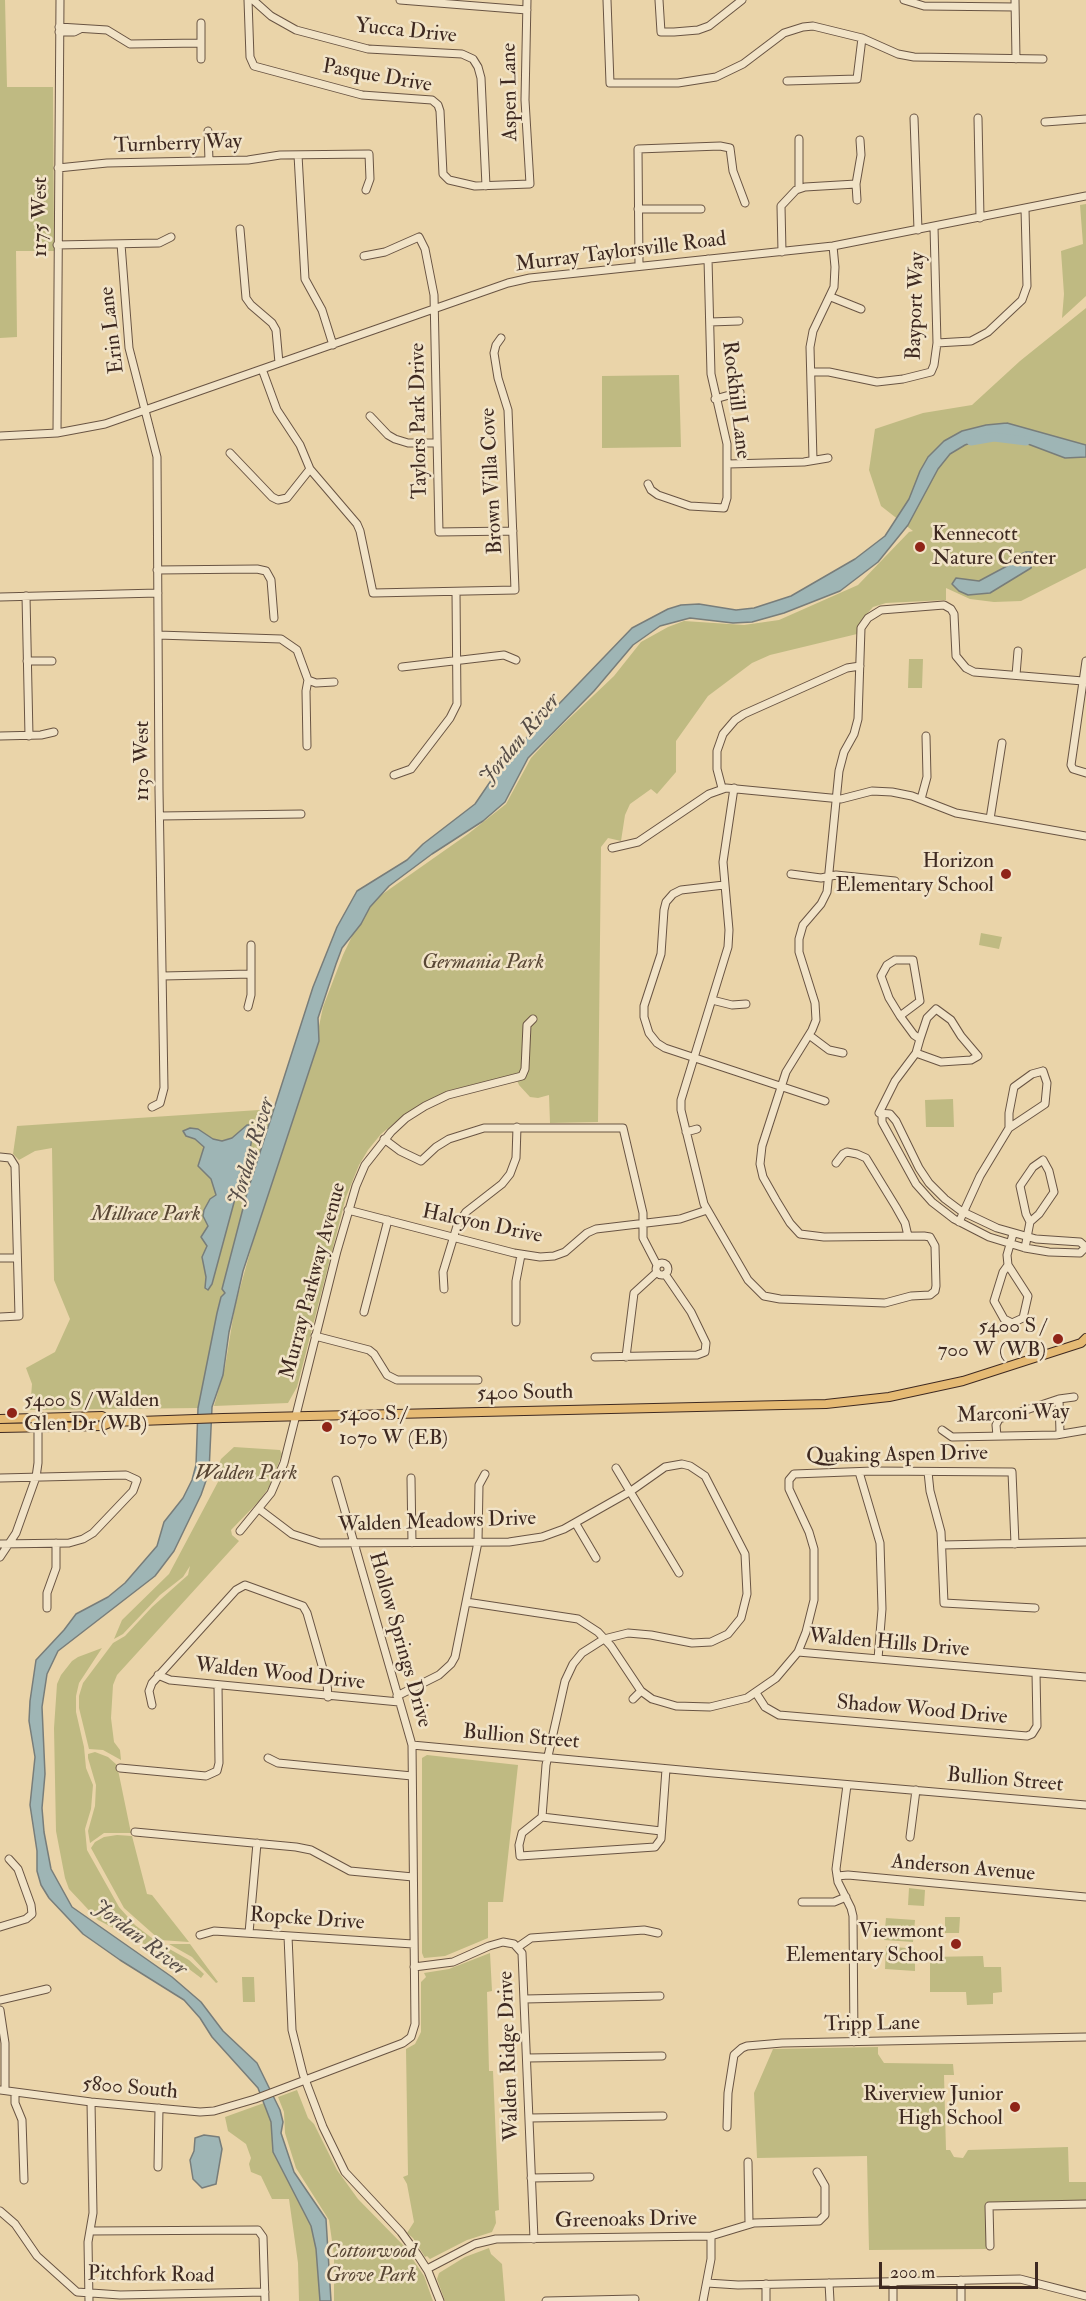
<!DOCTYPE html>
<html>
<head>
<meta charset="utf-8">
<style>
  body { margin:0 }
  #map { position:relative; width:1086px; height:2301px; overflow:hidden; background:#ead4a9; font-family:"IM FELL Double Pica",serif }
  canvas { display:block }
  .scale { position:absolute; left:879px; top:2262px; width:159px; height:27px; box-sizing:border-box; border:3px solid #3e2921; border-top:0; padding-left:8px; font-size:18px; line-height:21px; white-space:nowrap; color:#3e2921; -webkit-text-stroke:4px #f1e3c7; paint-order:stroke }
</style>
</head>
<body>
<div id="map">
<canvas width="1086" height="2301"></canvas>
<div class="scale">200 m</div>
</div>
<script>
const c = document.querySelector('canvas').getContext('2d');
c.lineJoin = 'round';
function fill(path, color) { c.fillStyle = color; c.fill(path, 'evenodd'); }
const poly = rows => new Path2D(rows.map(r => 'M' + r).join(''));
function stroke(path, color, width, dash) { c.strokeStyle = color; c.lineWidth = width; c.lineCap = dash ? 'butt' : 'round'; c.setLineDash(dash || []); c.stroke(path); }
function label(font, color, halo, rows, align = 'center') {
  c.font = font + ' "IM FELL Double Pica",serif'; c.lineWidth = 5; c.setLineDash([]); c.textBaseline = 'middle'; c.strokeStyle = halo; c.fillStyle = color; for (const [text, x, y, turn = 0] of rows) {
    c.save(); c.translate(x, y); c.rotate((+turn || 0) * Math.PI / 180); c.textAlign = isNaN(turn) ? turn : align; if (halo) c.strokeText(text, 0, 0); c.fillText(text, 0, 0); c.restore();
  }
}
fill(poly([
  [0,0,5,0,7,87,53,87,54,251,16,251,17,337,0,338],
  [1086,204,1086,296,1062,318,1064,294,1061,251,1083,244,1080,205],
  [1086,308,1086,568,1021,601,994,602,970,599,946,588,946,600,886,603,873,607,865,616,858,627,857,634,770,655,752,663,708,696,676,741,676,772,657,794,651,789,630,804,625,815,621,841,608,838,601,847,598,1122,550,1123,549,1095,538,1098,530,1097,519,1085,515,1075,450,1090,419,1105,402,1117,381,1134,368,1150,359,1165,346,1197,297,1387,288,1403,214,1406,225,1367,235,1306,268,1188,310,1069,323,1007,343,955,367,905,468,834,506,804,531,758,556,731,614,676,641,642,668,627,684,621,744,625,779,620,858,585,909,532,913,531,881,506,869,470,875,429,923,413,972,405,1020,361],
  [679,375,681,447,602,448,602,376],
  [909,659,923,659,922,688,908,688],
  [981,933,1002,937,999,949,979,945],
  [953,1099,954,1127,926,1127,925,1100],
  [274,1109,247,1193,222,1289,225,1293,221,1297,217,1313,198,1408,30,1410,32,1384,26,1368,55,1352,70,1319,54,1280,52,1148,35,1151,19,1160,13,1154,17,1126],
  [234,1447,280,1450,282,1454,279,1462,269,1487,260,1500,231,1530,232,1535,239,1541,117,1675,113,1685,111,1718,114,1742,120,1750,121,1760,103,1750,89,1749,79,1708,79,1696,83,1683,113,1643,125,1636,152,1607,188,1575,190,1566,183,1577,160,1595,123,1634,114,1639,122,1620,169,1574,219,1480,217,1470,221,1459],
  [102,1648,79,1683,76,1696,76,1712,84,1747,86,1768,93,1785,91,1809,85,1829,87,1850,119,1907,135,1925,157,1942,189,1960,204,1974,201,1978,189,1969,166,1958,148,1946,98,1920,69,1889,65,1878,56,1831,54,1728,57,1684,61,1675,72,1661,78,1657],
  [95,1752,108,1757,117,1765,131,1833,104,1833,90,1843,88,1831,95,1806,96,1785,88,1758,88,1754],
  [427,1755,518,1765,503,1902,488,1902,488,1938,445,1956,424,1958,422,1953,422,1758],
  [117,1835,132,1836,147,1894,152,1895,189,1942,160,1940,124,1908,91,1848,95,1842,104,1837],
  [909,1888,925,1890,924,1906,908,1905],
  [945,1917,960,1917,959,1933,945,1933],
  [886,1918,915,1920,913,1942,884,1940],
  [169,1944,190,1944,218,1982,216,1983,192,1957],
  [886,1946,915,1949,915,1971,885,1969],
  [490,1953,492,1991,487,1992,489,2071,493,2071,499,2210,495,2211,496,2223,492,2232,467,2240,430,2259,427,2256,425,2257,413,2238,407,2233,414,2222,407,2184,403,2177,408,2175,406,2049,415,2044,421,2032,421,1982,426,1977,424,1973,449,1969],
  [983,1956,984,1967,1001,1967,1002,1992,993,1993,993,2004,967,2005,966,1992,930,1992,930,1957],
  [242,1977,254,1977,255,2002,243,2002],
  [878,2047,878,2054,884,2063,953,2064,954,2075,944,2075,946,2150,950,2150,954,2157,963,2158,968,2150,1068,2147,1069,2182,1086,2182,1086,2200,986,2202,986,2249,869,2250,867,2156,757,2158,754,2093,773,2049],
  [297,2090,308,2118,314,2124,337,2170,358,2199,404,2246,424,2276,433,2301,334,2301,334,2255,329,2220,296,2168,285,2133,284,2112,278,2097],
  [264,2103,271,2122,273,2152,311,2226,316,2249,320,2301,299,2301,298,2263,289,2199,272,2199,261,2176,251,2172,249,2164,251,2158,246,2144,228,2131,225,2117],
  [489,2248,491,2254,502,2264,505,2301,445,2301,437,2279,439,2273,465,2257]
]), '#bfba82');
const water = poly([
  [1007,423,1086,445,1086,457,1065,458,1012,438,984,438,965,445,950,454,938,469,908,525,878,562,840,591,784,613,752,622,733,623,690,618,660,626,633,645,594,691,528,758,505,802,483,821,432,854,389,886,370,907,361,924,342,948,336,964,318,1018,319,1041,243,1271,229,1332,223,1375,212,1407,209,1472,201,1495,174,1551,155,1576,58,1651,47,1674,42,1707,45,1774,42,1808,44,1832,51,1869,72,1907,172,1977,201,2002,223,2031,257,2063,280,2110,283,2122,281,2133,294,2172,326,2219,331,2301,320,2301,316,2249,311,2226,273,2152,271,2122,258,2088,212,2037,200,2018,184,2000,120,1960,83,1934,49,1898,41,1885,37,1871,37,1851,30,1805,35,1757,29,1721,30,1701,36,1660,64,1630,76,1614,108,1597,125,1583,157,1546,164,1522,183,1498,192,1480,196,1465,198,1408,217,1313,221,1297,225,1293,222,1289,247,1193,313,987,337,927,357,891,407,860,423,844,475,804,505,760,632,628,668,609,681,605,699,604,736,610,754,608,791,596,855,559,885,536,909,499,920,471,928,457,944,441,962,431,986,425,1007,423],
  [1026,552,1034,552,1031,568,990,593,968,595,959,591,952,584,956,578,979,581,1007,566,1019,555,1026,552],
  [247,1125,254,1125,249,1156,239,1184,212,1284,208,1290,205,1288,206,1277,202,1257,207,1246,201,1237,208,1226,203,1216,204,1210,210,1199,216,1195,211,1179,198,1166,204,1147,195,1139,186,1136,183,1131,190,1128,198,1129,213,1139,222,1141,232,1138,247,1125],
  [204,2135,219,2137,222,2149,216,2184,202,2188,193,2179,190,2160,194,2151,195,2138,204,2135]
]);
fill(water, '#9eb5b5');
stroke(water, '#787d7a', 1.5);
stroke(poly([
  [971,441,994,437,1026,441]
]), '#9eb5b5', 9);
const minor = poly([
  [248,0,250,57,254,66,362,95,432,100,438,105,440,111,443,174,449,180,475,186,530,184,525,100,527,0],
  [253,0,271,16,296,30,368,49,462,54,473,59,478,67,481,78,486,186],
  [400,0,527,10],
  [607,0,610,83,678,83,716,77,743,64,784,33,803,27,813,26,862,38,898,54,914,57,1043,59],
  [659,0,661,32,674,32,698,30,709,26,742,0],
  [904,0,924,6,1015,7],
  [1015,0,1016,59],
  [201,23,201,59],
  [59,27,107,30,130,44,201,43],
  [59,32,74,32,80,29],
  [787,81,857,79,862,38],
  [914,118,918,230],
  [978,118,980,218],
  [1045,122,1086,119],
  [208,131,209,161],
  [799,139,799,187],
  [298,155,305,279,322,310,333,345],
  [58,168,107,163,248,160,280,155,369,154,370,179,366,190],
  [857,200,856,184,861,155,860,140],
  [638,209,701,209],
  [240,229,246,298,251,305,272,323,276,330,279,363],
  [121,244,129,348,157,457,159,790,164,1088,160,1103,152,1107],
  [57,245,159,243,171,237],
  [782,252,781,206,796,190,805,187,856,184],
  [364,256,385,252,419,237,425,249,434,295,439,532,513,531],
  [639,266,638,149,720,146,730,148,733,171,745,203],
  [831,297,861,309],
  [710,322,739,321],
  [937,343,971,341,988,332,1022,300,1027,286,1025,209],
  [262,369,277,410,300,445,310,469,357,524,360,531,373,593,515,590,508,410,498,378,494,353,496,345,501,338],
  [811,372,829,372,877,382,903,379,931,372,934,365,937,343,934,227],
  [715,399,740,392],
  [370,416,388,435,395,439,408,443,436,443],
  [57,433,60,0],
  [0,436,57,433,105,424,508,283,530,278,833,246,1086,196],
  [230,453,272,497,278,500,287,498,310,469],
  [813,460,810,347,813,331,834,287,835,267,833,246],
  [728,464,804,462,828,458],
  [648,484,651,490,658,495,690,506,724,508,727,498,727,444,711,374,708,259],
  [157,570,257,569,266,571,271,580,274,618],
  [26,596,29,736],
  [0,597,158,593],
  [158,635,281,639,297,650,308,680,316,683,334,682],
  [27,661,52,661],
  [1086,661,1071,765,1073,769,1086,773],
  [402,667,504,655,516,660],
  [1016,675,1018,651],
  [0,736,41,735,54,732],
  [307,746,306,691,308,680],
  [394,775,411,769,450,718,457,704,456,592],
  [722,788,717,769,717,751,723,734,735,720,744,714,847,668,860,666],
  [734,788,723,862,729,930,728,947,681,1100,681,1110,704,1204,748,1280,764,1296,780,1299,885,1303,911,1296,930,1295,935,1291,936,1286,935,1246,930,1237,924,1236,824,1237,800,1234,790,1223,776,1200,763,1177,760,1164,762,1146,786,1072,812,1030,816,1020,815,1003,799,952,799,939,803,925,821,904,827,892,839,771,844,752,854,734,858,719,861,628,868,618,881,610,944,605,951,609,954,614,956,656,966,668,974,672,1083,681],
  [921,799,927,777,926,736],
  [160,816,301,814],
  [990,819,1002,743],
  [612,848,638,842,709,794,726,788,841,799,872,791,892,792,912,796,956,813,1086,836],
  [791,874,821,878,836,875,895,881],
  [724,885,681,890,673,894,666,902,664,910,661,954,644,1006,644,1017,649,1033,657,1043,665,1048,825,1101],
  [895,960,913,960,920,1001,900,1016,889,998,881,976,887,965,895,960],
  [163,976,251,974],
  [712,1000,732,1005,746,1004],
  [248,1007,251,995,251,945],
  [900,1016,914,1035,920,1039,916,1053,895,1081,879,1113,890,1114,896,1121,919,1168,929,1183,945,1199,961,1211,997,1228,1036,1239,1080,1242,1086,1247],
  [809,1035,829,1050,843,1053],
  [916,1053,941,1062,971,1060,978,1056,961,1036,951,1020,936,1009,927,1018,920,1039],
  [1043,1071,1047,1083,1045,1104,1009,1128,1009,1113,1014,1087,1032,1074,1043,1071],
  [882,1115,882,1122,916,1184,932,1202,954,1219,989,1237,1025,1248,1049,1252,1080,1253,1086,1247],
  [686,1132,697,1129],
  [384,1139,400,1151,421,1161,436,1147,449,1139,484,1128,623,1128,643,1213,643,1238,657,1265],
  [0,1157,10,1158,15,1166,19,1316,0,1317],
  [1043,1160,1049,1171,1054,1192,1039,1214,1030,1222,1026,1214,1020,1186,1033,1167,1043,1160],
  [836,1163,843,1154,847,1152,857,1154,866,1158,896,1207,905,1223,908,1236],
  [348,1210,514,1253,540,1257,554,1256,565,1252,587,1233,596,1229,680,1219,707,1210],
  [959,1222,980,1176,1009,1128],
  [1025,1248,1030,1222],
  [0,1258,17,1258],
  '656 1269a6 6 0 1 1 12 0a6 6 0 1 1-12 0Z',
  [1008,1265,1028,1296,1023,1318,1012,1323,1004,1319,994,1301,1003,1272,1008,1265],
  [1008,1265,1007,1255,1013,1234],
  [444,1289,443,1272,457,1226,466,1212,502,1184,510,1174,516,1158,517,1127],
  [364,1312,388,1220],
  [516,1322,516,1281,521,1255],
  [315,1336,369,1350,374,1354,387,1375,397,1380,478,1380],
  [595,1357,697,1355,705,1352,706,1343,691,1312,665,1274],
  [626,1357,634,1293,657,1272],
  [1059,1399,1060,1433],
  [942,1430,952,1437,1056,1435,1086,1430],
  [997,1436,996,1425,999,1419,1059,1399,1074,1397],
  [616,1468,679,1573],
  [859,1472,880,1543,882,1609,878,1659],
  [928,1472,930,1491,941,1532,944,1603,1035,1608],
  [0,1478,126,1475,137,1480,133,1491,93,1533,83,1539,69,1543,0,1544],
  [411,1478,412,1543],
  [259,1509,292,1534,320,1543,509,1542,542,1537,564,1529,631,1491,665,1467,682,1464,690,1466,705,1476,745,1554,747,1594,741,1618,728,1634,711,1642,692,1643,651,1635,628,1633,604,1639,582,1653,573,1664,565,1681,546,1765,542,1817],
  [576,1524,596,1558],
  [240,1531,271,1493,284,1463,337,1251,356,1186,365,1165,391,1132,406,1118,425,1106,448,1095,522,1076,525,1069,527,1025,533,1019],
  [942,1545,1086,1542],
  [0,1557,16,1533,36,1477,38,1463,38,1428],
  [466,1602,578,1619,598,1632,611,1646,641,1691,652,1699,676,1706,710,1707,747,1698,776,1678,798,1652,806,1632,814,1600,814,1549,809,1532,789,1489,789,1480,794,1474,873,1471,1012,1472,1015,1544],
  [47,1608,47,1593,56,1568,56,1543],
  [798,1652,1086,1677],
  [158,1675,170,1680,399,1702],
  [756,1693,765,1707,779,1715,1027,1736,1032,1734,1037,1726,1036,1673],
  [397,1696,439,1675,451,1664,455,1657,478,1542,479,1485,485,1474],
  [633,1699,641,1691],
  [152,1705,149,1691,152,1683,236,1590,245,1585,303,1606,307,1613,327,1683,328,1697],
  [412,1745,713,1773,1086,1805],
  [268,1758,278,1763,412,1776],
  [120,1768,206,1776,217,1771,219,1763,218,1685],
  [847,1785,836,1869,838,1882,851,1908,853,1916,854,2042],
  [542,1817,522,1833,519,1845,520,1856,655,1847,661,1839,666,1769],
  [542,1817,661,1831],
  [135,1832,296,1847,311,1850,350,1871,413,1877],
  [910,1837,916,1790],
  [837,1876,848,1875,1086,1897],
  [802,1902,834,1902,846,1897],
  [0,1927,26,1919,32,1914,31,1905,18,1869,9,1859],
  [249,1933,257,1843],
  [200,1935,214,1931,413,1944],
  [288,1936,292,2030,303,2074,323,2127,345,2172,401,2232,417,2254,428,2271,440,2301],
  [518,1947,531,1938,644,1930,658,1933],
  [414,1967,453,1962,489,1946,503,1942,514,1944,522,1953,534,2239],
  [525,1999,660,1996],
  [0,2000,47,1989],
  [0,2010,5,2043,5,2090],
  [527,2058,662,2056],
  [0,2090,91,2102,200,2112,214,2111,255,2099,403,2043,411,2037,415,2024,412,1745,336,1480],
  [15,2092,15,2103,22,2120,24,2180],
  [529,2118,663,2116],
  [727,2127,728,2093,734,2055,742,2048,747,2046,782,2043,1086,2037],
  [748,2162,749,2223],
  [158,2167,159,2108],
  [531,2178,590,2177],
  [0,2211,15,2224,37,2256,77,2292,120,2295,265,2292],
  [90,2231,258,2230,263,2237,265,2301],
  [990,2246,989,2206,1086,2204],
  [427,2269,475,2244,496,2239,711,2236,754,2223,819,2221,825,2215,825,2186,817,2172],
  [961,2280,961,2301],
  [707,2283,738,2285,1020,2279,1086,2296],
  [829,2283,830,2301],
  [766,2284,766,2301],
  [89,2301,88,2242,93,2213,91,2102],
  [546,2301,635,2299],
  [703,2301,711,2259,711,2236],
  [893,2301,893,2282]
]);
const major = poly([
  [0,1419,102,1416,112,1422],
  [0,1428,102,1426,112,1422,223,1418,826,1404,889,1397,963,1381,1081,1343,1086,1338]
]);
stroke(minor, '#695443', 9);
stroke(major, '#3e2921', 10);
stroke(minor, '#f1e3c7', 7);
stroke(major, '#e5ba74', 8);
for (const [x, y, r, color] of [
  [920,547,6,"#8f2418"],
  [1006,874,6,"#8f2418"],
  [1058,1339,6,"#8f2418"],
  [12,1413,6,"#8f2418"],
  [327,1427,6,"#8f2418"],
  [956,1944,6,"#8f2418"],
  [1015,2107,6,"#8f2418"]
]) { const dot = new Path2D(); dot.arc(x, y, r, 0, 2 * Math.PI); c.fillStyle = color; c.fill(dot); stroke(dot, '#f1e3c7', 2); }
label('21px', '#3e2921', '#f1e3c7', [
  ["Yucca Drive",406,32,6],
  ["Pasque Drive",377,77,10],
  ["Aspen Lane",511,92,-91],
  ["Turnberry Way",178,145,-2],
  ["1175 West",41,217,-90],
  ["Murray Taylorsville Road",621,253,-7],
  ["Bayport Way",917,306,-88],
  ["Erin Lane",113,330,-97],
  ["Rockhill Lane",735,400,83],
  ["Taylors Park Drive",420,421,-91],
  ["Brown Villa Cove",493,481,-93],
  ["1130 West",143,761,-90],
  ["Halcyon Drive",482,1225,12],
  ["Murray Parkway Avenue",314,1281,-75],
  ["5400 South",525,1394,-1],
  ["Marconi Way",1013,1415,-2],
  ["Quaking Aspen Drive",897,1456,-1],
  ["Walden Meadows Drive",437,1523,-2],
  ["Hollow Springs Drive",399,1640,74],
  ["Walden Hills Drive",889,1644,5],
  ["Walden Wood Drive",280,1675,6],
  ["Shadow Wood Drive",922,1711,5],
  ["Bullion Street",521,1738,5],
  ["Bullion Street",1005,1781,5],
  ["Anderson Avenue",963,1869,5],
  ["Ropcke Drive",307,1920,4],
  ["Tripp Lane",872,2025,-1],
  ["Walden Ridge Drive",510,2056,-92],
  ["5800 South",130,2089,5],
  ["Greenoaks Drive",626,2221,-1],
  ["Pitchfork Road",151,2276,1]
]);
label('21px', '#3e2921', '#f1e3c7', [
  ["Kennecott",932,535,"left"],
  ["Nature Center",932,559,"left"],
  ["Horizon",994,862],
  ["Elementary School",994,886],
  ["5400 S /",1046,1327],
  ["700 W (WB)",1046,1351],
  ["5400 S / Walden",24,1401,"left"],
  ["Glen Dr (WB)",24,1425,"left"],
  ["5400 S /",339,1415,"left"],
  ["1070 W (EB)",339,1439,"left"],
  ["Viewmont",944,1932],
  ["Elementary School",944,1956],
  ["Riverview Junior",1003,2095],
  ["High School",1003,2119]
], 'right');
label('italic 21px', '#584634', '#f1e3c7', [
  ["Germania Park",483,963],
  ["Millrace Park",146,1215],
  ["Walden Park",246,1474],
  ["Cottonwood",371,2252],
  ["Grove Park",371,2276]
]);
label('italic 22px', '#564c46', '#f1e3c7', [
  ["Jordan River",521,740,-50],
  ["Jordan River",253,1152,-73],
  ["Jordan River",139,1939,37]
]);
</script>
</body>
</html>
